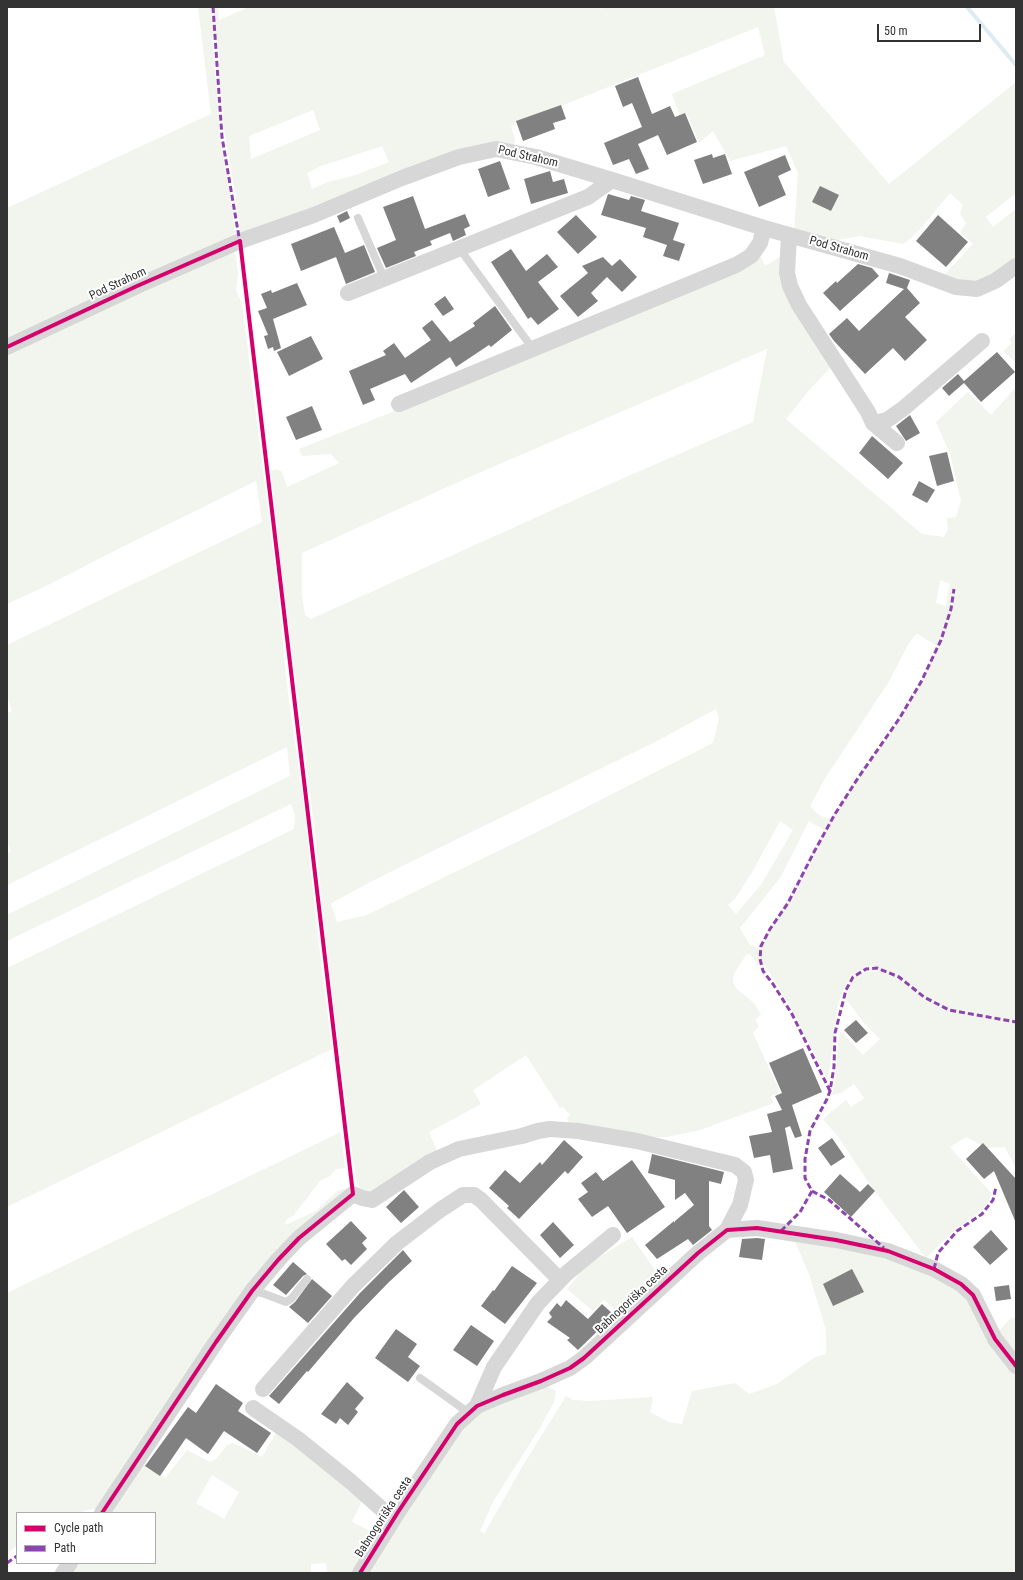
<!DOCTYPE html>
<html>
<head>
<meta charset="utf-8">
<style>
  body { margin:0 }
  #map { position:relative; width:1023px; height:1580px; overflow:hidden; background:#fff; font-family:"Roboto Condensed",sans-serif }
  canvas { display:block }
  .frame { position:absolute; inset:0; border:8px solid #333; pointer-events:none }
  .legend { position:absolute; left:16px; top:1512px; width:140px; height:52px; box-sizing:border-box; background:#fff; border:1px solid #adadad; margin:0; padding:5px 7px; list-style:none; font-size:12px; color:#333 }
  .legend li { display:flex; align-items:center; gap:8px; height:20px }
  .legend b { width:20px; border:1px solid #adadad }
  .scale { position:absolute; left:877px; top:24px; width:104px; height:18px; box-sizing:border-box; border:2px solid #333; border-top:0; padding-left:5px; font-size:12px; line-height:14px; white-space:nowrap; color:#333; -webkit-text-stroke:3px #fff; paint-order:stroke }
</style>
</head>
<body>
<div id="map">
<canvas width="1023" height="1580"></canvas>
<div class="frame"></div>
<ul class="legend">
<li><b style="height:5px;background:#d6006c"></b>Cycle path</li>
<li><b style="height:5px;background:#8e44ad"></b>Path</li>
</ul>
<div class="scale">50 m</div>
</div>
<script>
const c = document.querySelector('canvas').getContext('2d');
c.lineJoin = 'round';
function fill(path, color) { c.fillStyle = color; c.fill(path, 'evenodd'); }
const poly = rows => new Path2D(rows.map(r => 'M' + r).join(''));
function stroke(path, color, width, dash) { c.strokeStyle = color; c.lineWidth = width; c.lineCap = dash ? 'butt' : 'round'; c.setLineDash(dash || []); c.stroke(path); }
function label(font, color, halo, rows, align = 'center') {
  c.font = font + ' "Roboto Condensed",sans-serif'; c.lineWidth = 4; c.setLineDash([]); c.textBaseline = 'middle'; c.strokeStyle = halo; c.fillStyle = color; for (const [text, x, y, turn = 0] of rows) {
    c.save(); c.translate(x, y); c.rotate((+turn || 0) * Math.PI / 180); c.textAlign = isNaN(turn) ? turn : align; if (halo) c.strokeText(text, 0, 0); c.fillText(text, 0, 0); c.restore();
  }
}
fill(poly([
  [198,7,218,7,219,20,249,7,599,7,600,9,604,7,774,7,784,62,889,184,1016,82,1016,193,986,217,993,227,1016,209,1016,261,974,285,942,277,973,244,960,232,966,223,960,214,963,205,950,193,921,228,912,237,903,244,860,236,826,242,794,232,798,173,786,146,730,161,713,131,699,143,686,113,680,116,672,94,765,55,758,27,511,126,515,139,514,144,512,147,332,202,240,233,236,198,224,129,219,73,219,55,216,38,212,36,221,140,233,213,235,233,232,239,7,341,7,208,211,114],
  [313,110,320,130,251,159,249,136],
  [382,146,389,162,353,176,328,182,312,189,307,173,321,166],
  [232,251,236,256,238,273,236,290,242,303,277,582,288,694,305,814,317,929,332,1049,7,1207,7,968,294,829,295,815,291,804,7,941,7,915,290,776,287,747,7,885,7,854,11,851,7,841,7,713,12,711,7,696,7,645,262,522,256,481,116,550,50,584,7,604,7,353],
  [783,255,832,366,811,388,786,419,922,534,944,537,948,529,947,518,956,517,961,501,950,454,936,422,968,392,991,415,1016,387,1016,1165,1014,1165,1005,1147,987,1148,966,1137,950,1147,992,1194,984,1209,956,1229,928,1256,925,1257,871,1186,839,1138,823,1119,846,1100,851,1107,864,1098,854,1084,841,1093,832,1095,835,1081,838,1041,841,1031,863,1055,880,1039,864,1023,846,999,851,981,856,976,865,971,876,972,880,966,871,966,852,974,844,988,838,1004,828,1081,787,1001,765,965,758,965,750,954,746,955,734,974,733,983,737,989,754,1003,761,1015,755,1020,759,1026,753,1033,780,1092,771,1096,774,1103,700,1130,667,1137,637,1137,572,1127,567,1119,570,1115,563,1107,560,1108,526,1055,473,1090,481,1104,429,1132,438,1153,377,1193,362,1193,356,1180,353,1160,329,967,313,818,280,558,271,471,277,469,282,472,287,487,339,463,331,454,302,456,299,449,420,401,761,257,765,266],
  [767,349,753,422,619,480,311,619,305,615,302,595,302,553,467,478],
  [940,580,950,584,946,606,936,603],
  [918,634,937,646,919,688,893,730,829,819,819,815,810,806,824,780,888,683,908,645,915,635],
  [716,709,719,718,713,743,535,833,367,915,337,922,331,904,335,901,382,876,659,740],
  [780,821,793,830,761,885,736,914,728,905,735,899,751,874],
  [809,821,824,830,792,893,757,948,750,945,740,928,780,878],
  [1016,333,1016,363,1003,351,1012,343,1009,339],
  [341,1132,345,1168,336,1169,330,1176,320,1181,294,1215,286,1220,285,1225,316,1211,337,1191,347,1188,344,1196,281,1249,101,1507,78,1513,17,1513,17,1545,7,1555,7,1293],
  [632,1237,662,1280,623,1317,604,1300,593,1311,567,1289,581,1272,593,1261],
  [793,1237,896,1261,960,1290,1016,1366,1016,1573,367,1573,469,1420,482,1409,545,1385,556,1391,554,1402,540,1428,494,1500,480,1531,484,1534,522,1467,566,1396,573,1400,590,1401,653,1397,650,1412,669,1422,682,1424,692,1391,735,1383,749,1394,777,1384,815,1357,826,1354,826,1330,809,1274],
  [1016,1317,1016,1355,999,1331,1011,1318],
  [276,1433,287,1439,363,1499,352,1522,378,1535,355,1573,327,1573,326,1563,311,1564,311,1573,67,1573,72,1563,155,1563,155,1513,106,1513,142,1460,165,1478,187,1450,210,1462,216,1459,227,1445,233,1443,262,1457],
  [212,1475,239,1492,224,1519,196,1503]
]), '#f1f5ed');
stroke(poly([
  [967,7,1016,65]
]), '#ddebf3', 4);
fill(poly([
  [638,77,652,114,670,106,675,117,685,113,697,142,667,155,658,135,638,144,649,169,636,174,629,159,613,165,604,143,642,127,632,103,623,107,615,86],
  [561,105,566,119,553,123,555,129,523,141,516,121],
  [712,154,713,158,725,154,732,174,703,184,694,160],
  [785,155,791,170,778,176,786,195,759,207,744,172],
  [500,161,510,189,488,197,478,169],
  [550,171,553,182,564,179,568,193,531,204,524,179],
  [820,186,839,195,831,211,812,202],
  [608,194,629,200,631,196,645,200,641,211,679,223,673,240,685,244,679,261,663,256,667,245,643,237,646,228,601,215],
  [413,196,425,229,465,214,470,226,464,229,466,235,453,241,450,233,430,241,432,245,414,252,416,256,386,268,377,248,396,240,383,207],
  [347,211,350,218,340,223,337,216],
  [576,215,597,237,578,254,557,232],
  [938,215,968,242,946,267,916,241],
  [334,227,345,253,364,245,375,272,346,284,336,257,301,271,291,244],
  [511,249,526,271,547,254,558,267,538,282,559,309,538,325,531,317,528,319,491,262],
  [603,257,612,266,620,259,637,277,622,292,607,277,591,293,598,301,578,317,560,296,588,273,582,266],
  [858,264,872,268,879,276,840,311,823,293,836,281,837,283],
  [889,273,910,280,907,288,920,303,905,317,927,340,905,361,893,348,865,374,834,341,829,334,847,318,859,331,904,289,886,283],
  [297,283,307,305,273,319,281,348,274,351,273,347,268,349,264,336,268,335,258,311,267,308,261,294,271,290,272,293],
  [445,296,454,309,443,316,434,304],
  [495,306,512,330,491,347,489,345,456,367,450,357,411,383,405,374,370,389,375,400,363,405,349,371,386,355,383,351,394,343,405,358,431,340,422,328,432,320,450,342,475,326,473,323],
  [311,336,323,359,289,376,277,352],
  [997,352,1015,372,981,402,964,383,949,396,942,388,958,374,964,381],
  [312,406,322,430,296,440,286,417],
  [910,415,920,433,906,441,896,426],
  [872,436,903,463,888,479,859,453],
  [947,452,954,481,937,486,929,456],
  [919,481,935,490,927,503,912,495],
  [856,1020,868,1033,856,1043,844,1030],
  [803,1048,822,1092,792,1105,802,1136,795,1138,790,1126,785,1128,793,1169,773,1173,770,1155,754,1158,749,1136,772,1132,767,1114,782,1110,775,1096,782,1093,769,1063],
  [832,1138,845,1157,831,1166,818,1148],
  [564,1140,583,1157,568,1174,565,1171,519,1219,507,1208,509,1206,489,1188,505,1170,520,1183,540,1162,542,1165],
  [983,1143,1016,1179,1016,1223,994,1171,984,1179,966,1159],
  [652,1154,724,1172,721,1184,709,1181,709,1226,712,1230,693,1245,688,1239,657,1259,645,1245,674,1221,675,1223,675,1221,694,1205,685,1193,675,1200,675,1180,648,1173],
  [632,1160,665,1207,627,1233,608,1206,592,1217,578,1199,588,1192,581,1183,596,1172,603,1181],
  [840,1174,860,1192,868,1184,875,1191,851,1217,824,1192],
  [404,1190,419,1207,401,1223,386,1207],
  [351,1221,367,1238,362,1243,367,1249,351,1265,345,1259,342,1261,326,1244],
  [553,1222,574,1245,560,1258,540,1235],
  [991,1230,1008,1249,990,1265,973,1247],
  [757,1238,765,1239,762,1260,739,1257,742,1239],
  [403,1250,412,1261,389,1282,354,1318,308,1372,307,1371,279,1404,269,1396,360,1293],
  [293,1262,307,1274,303,1276,286,1295,273,1285],
  [512,1266,537,1283,505,1324,481,1306,493,1290,494,1291],
  [852,1269,864,1292,833,1306,823,1284],
  [312,1279,332,1296,308,1323,289,1307,295,1302],
  [1009,1285,1011,1299,996,1301,994,1287],
  [566,1300,588,1319,602,1304,614,1315,578,1350,567,1340,570,1338,547,1322,552,1317,549,1313,557,1303,561,1307],
  [471,1325,494,1341,477,1366,453,1350],
  [396,1329,417,1344,408,1357,420,1366,408,1382,375,1358],
  [347,1382,364,1398,355,1409,358,1412,348,1425,340,1418,336,1424,321,1414],
  [216,1384,243,1403,238,1411,271,1433,257,1453,224,1431,208,1454,186,1438,160,1476,145,1466,188,1407,196,1413]
]), '#818181');
stroke(poly([
  [358,218,384,278],
  [459,248,533,349],
  [252,1291,262,1293,286,1302,291,1299,307,1279],
  [420,1378,469,1413]
]), '#d7d7d7', 8);
stroke(poly([
  [789,235,787,273,790,286,799,305,868,412,873,423,897,443],
  [348,293,588,197,612,180],
  [7,347,137,286,240,241,314,215,402,178,459,157,496,149,536,157,612,180,764,228,900,266,956,287,977,289,995,281,1016,266],
  [399,404,736,265,751,256,760,243,764,228],
  [873,423,887,420,904,408,982,341],
  [263,1389,353,1286,397,1243,440,1210,463,1195,474,1195,481,1200,560,1280],
  [477,1406,494,1367,538,1303,567,1273,613,1235],
  [253,1408,298,1439,350,1481,393,1519],
  [102,1513,216,1342,252,1291,278,1260,299,1238,353,1194,362,1198,372,1200,430,1162,459,1149,522,1136,538,1131,550,1129,578,1131,637,1141,735,1165,744,1172,746,1180,740,1205,727,1230],
  [63,1573,70,1563],
  [360,1573,398,1512,457,1424,477,1406,503,1395,541,1381,570,1368,584,1358,698,1253,727,1230,757,1228,836,1240,888,1251,934,1269,961,1284,973,1295,995,1339,1016,1366]
]), '#d7d7d7', 16);
stroke(poly([
  [213,7,222,137,240,243],
  [830,1091,792,1014,773,984,763,971,760,959,761,946,770,929,788,903,814,852,835,814,858,778,899,719,921,682,941,640,951,609,954,589],
  [812,1191,829,1200,884,1248],
  [781,1231,800,1212,812,1191,805,1178,805,1159,810,1131,827,1099,830,1091,834,1067,835,1033,846,990,853,977,866,969,877,968,899,977,924,997,949,1010,1016,1022],
  [934,1269,938,1253,957,1231,982,1214,993,1200,996,1187],
  [7,1563,17,1556]
]), '#8e44ad', 3, [6, 3]);
stroke(poly([
  [7,347,137,286,240,241,353,1194,299,1238,278,1260,252,1291,216,1342,102,1513],
  [360,1573,398,1512,457,1424,477,1406,503,1395,541,1381,570,1368,584,1358,698,1253,727,1230,757,1228,836,1240,888,1251,934,1269,961,1284,973,1295,995,1339,1016,1366]
]), '#d6006c', 4);
label('12px', '#333', '#fff', [
  ["Pod Strahom",528,157,13],
  ["Pod Strahom",839,249,16],
  ["Pod Strahom",118,284,-25],
  ["Babnogoriška cesta",632,1300,-43],
  ["Babnogoriška cesta",384,1517,-57]
]);
</script>
</body>
</html>
